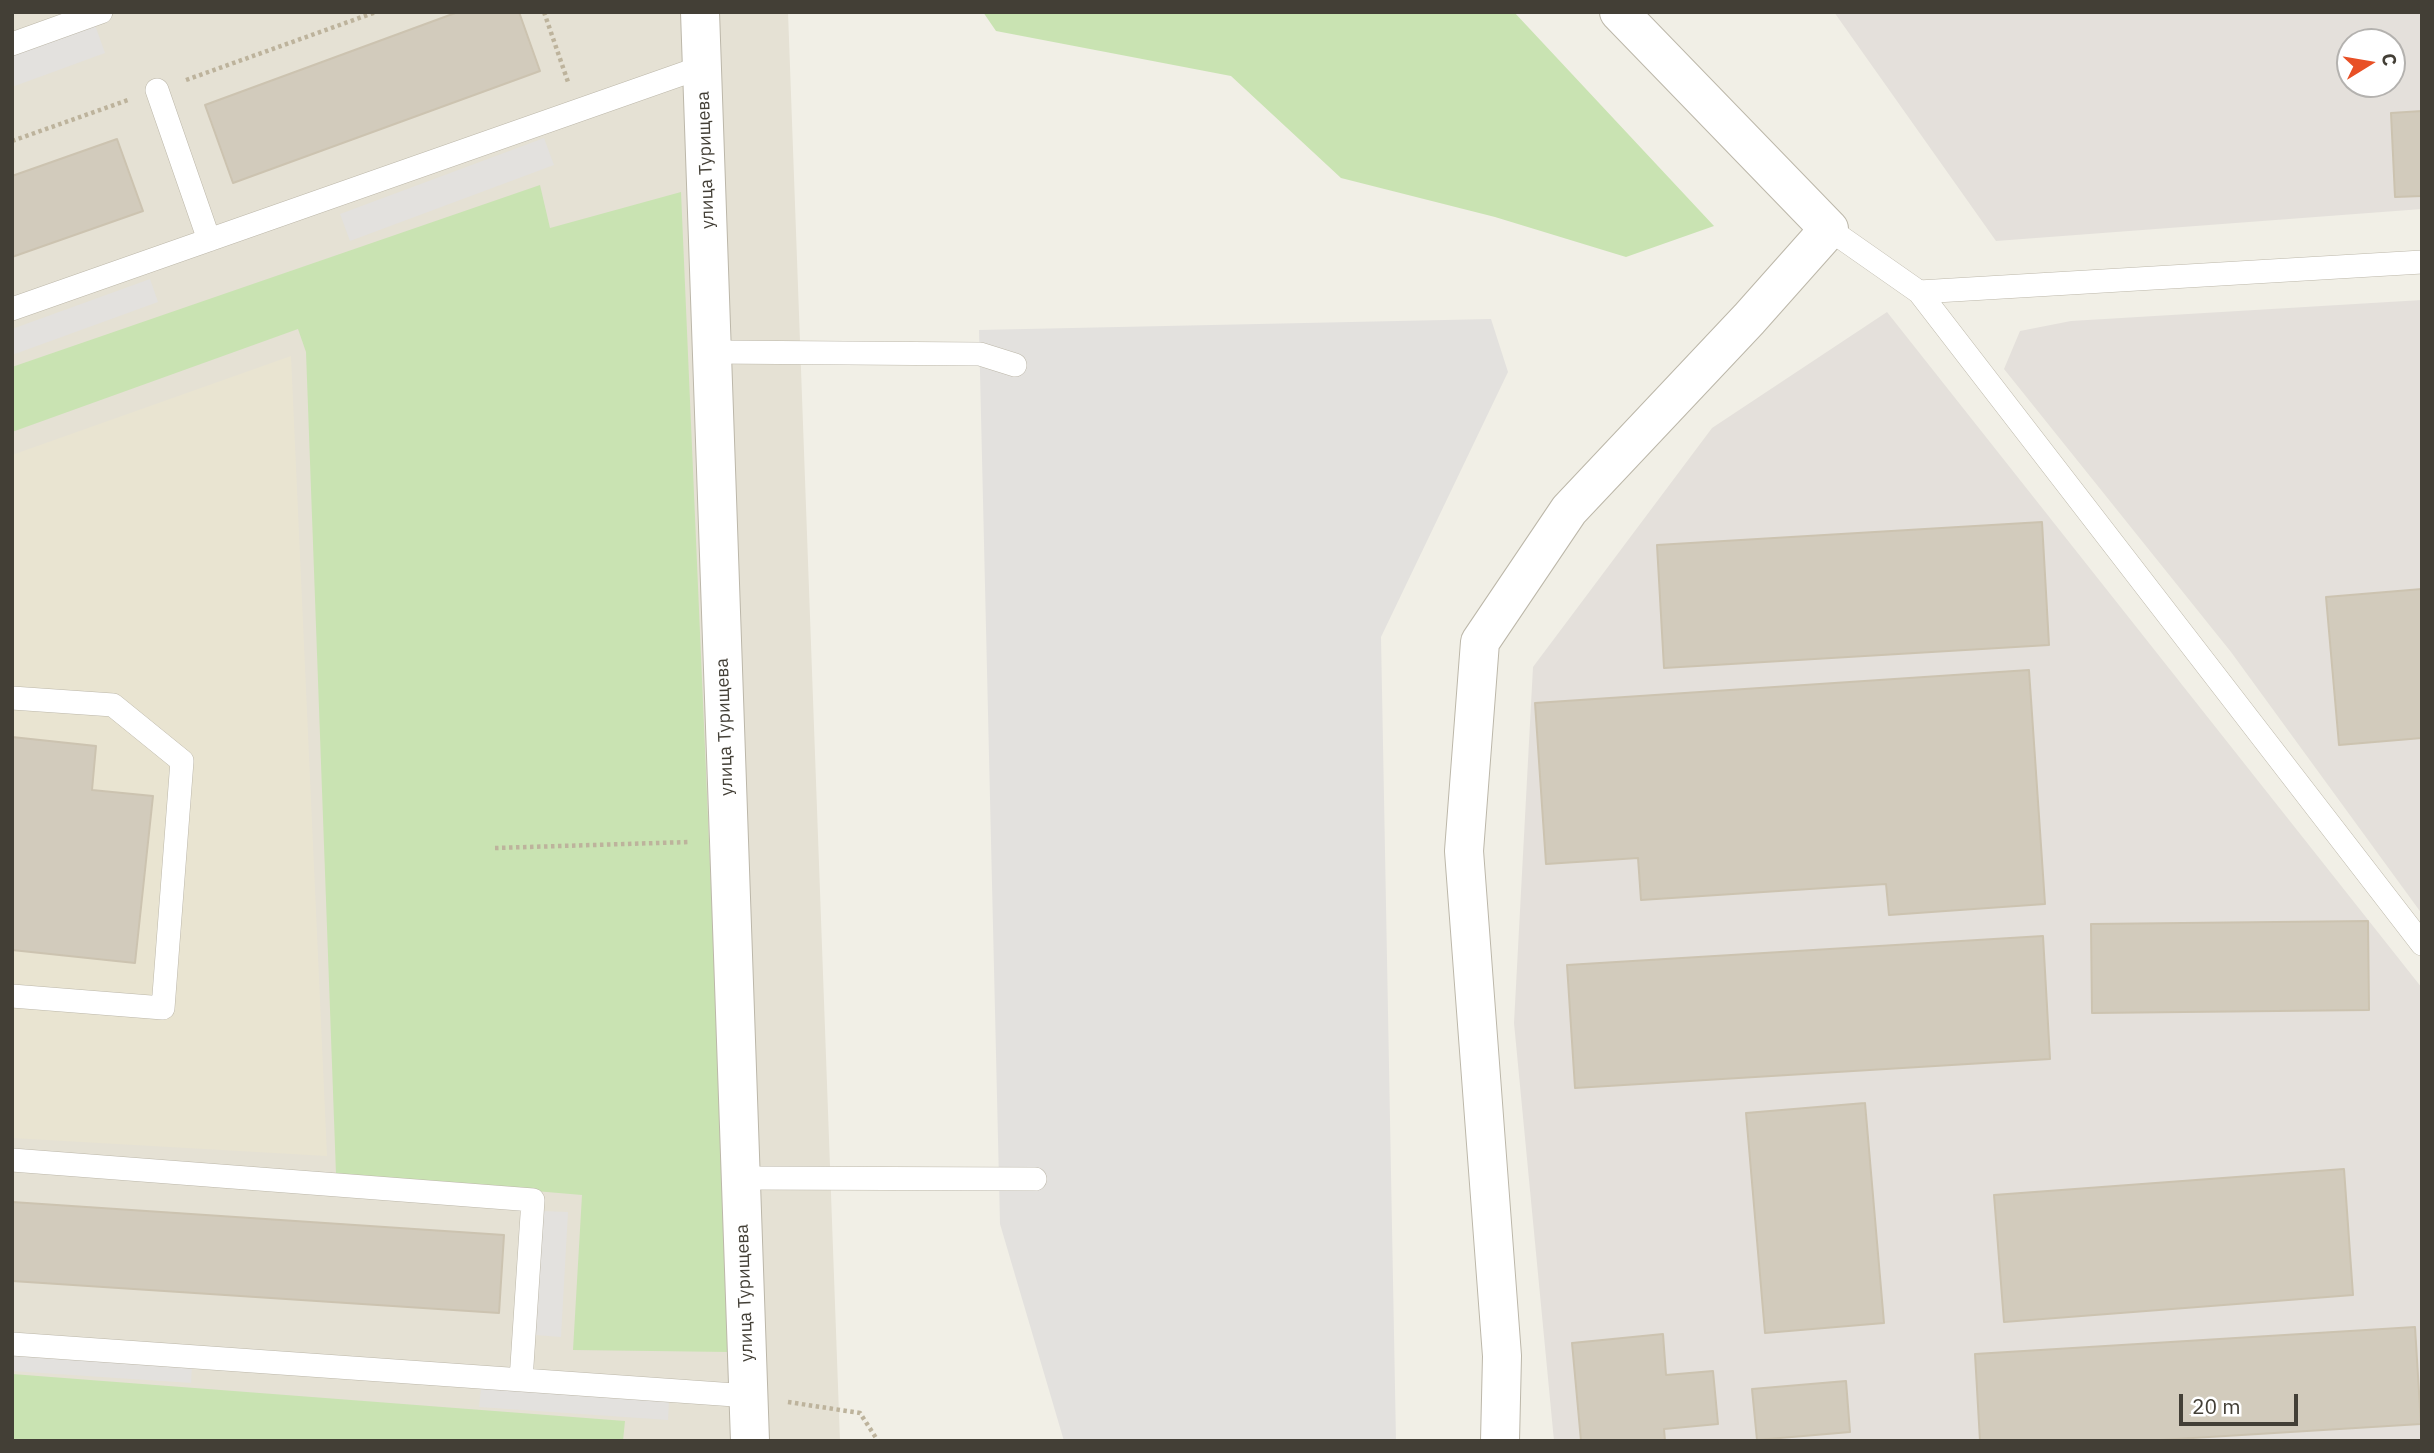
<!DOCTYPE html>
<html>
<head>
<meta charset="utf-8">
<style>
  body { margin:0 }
  #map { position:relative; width:2434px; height:1453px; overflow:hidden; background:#f1efe6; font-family:"IBM Plex Sans",sans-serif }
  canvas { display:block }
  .frame { position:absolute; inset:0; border:14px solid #433f36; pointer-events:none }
  .north { position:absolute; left:2336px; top:28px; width:70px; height:70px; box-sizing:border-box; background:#fff; border:2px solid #b4b2af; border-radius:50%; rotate:79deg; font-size:19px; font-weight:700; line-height:28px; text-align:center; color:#433f36 }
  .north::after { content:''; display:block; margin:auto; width:24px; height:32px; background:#e85026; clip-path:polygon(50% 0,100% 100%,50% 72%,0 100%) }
  .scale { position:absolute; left:2179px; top:1394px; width:119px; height:32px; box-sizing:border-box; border:4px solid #433f36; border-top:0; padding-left:9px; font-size:21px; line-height:24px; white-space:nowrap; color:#433f36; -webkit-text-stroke:5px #fff; paint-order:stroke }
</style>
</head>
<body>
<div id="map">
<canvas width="2434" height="1453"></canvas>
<div class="frame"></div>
<div class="north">С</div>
<div class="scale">20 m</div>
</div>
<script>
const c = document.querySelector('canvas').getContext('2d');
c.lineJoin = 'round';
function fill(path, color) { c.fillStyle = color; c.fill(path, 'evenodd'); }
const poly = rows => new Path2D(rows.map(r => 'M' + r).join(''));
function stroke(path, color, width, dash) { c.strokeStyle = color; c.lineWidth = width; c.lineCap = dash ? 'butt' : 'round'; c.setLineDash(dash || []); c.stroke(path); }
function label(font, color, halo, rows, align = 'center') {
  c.font = font + ' "IBM Plex Sans",sans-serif'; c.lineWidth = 5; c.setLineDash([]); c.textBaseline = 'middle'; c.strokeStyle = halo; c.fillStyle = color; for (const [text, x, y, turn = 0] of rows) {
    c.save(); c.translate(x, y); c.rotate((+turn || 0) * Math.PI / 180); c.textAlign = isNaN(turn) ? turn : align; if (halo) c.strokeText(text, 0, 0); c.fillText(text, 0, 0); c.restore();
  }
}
fill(poly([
  [12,12,788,12,840,1441,12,1441]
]), '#e5e1d4');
fill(poly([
  [1834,12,2422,12,2422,209,1996,241],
  [2350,42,2392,42,2392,84,2350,84],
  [2422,300,2422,914,2231,652,2004,369,2020,331,2071,321],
  [1887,312,2422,988,2422,1441,1554,1441,1514,1023,1533,667,1712,428]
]), '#e4e0db');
fill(poly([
  [291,356,327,1156,12,1138,12,455]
]), '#e9e4d1');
fill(poly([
  [983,12,1514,12,1714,226,1626,257,1495,217,1341,178,1231,76,996,31],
  [540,185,550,228,681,192,731,1352,573,1350,582,1195,336,1174,306,352,298,329,12,432,12,367],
  [12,1374,625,1421,623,1441,12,1441]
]), '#c9e3b2');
fill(poly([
  [95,25,105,53,12,87,12,56],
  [544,138,554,165,350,241,340,214],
  [150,279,158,302,12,355,12,329],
  [1491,319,1508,372,1381,637,1396,1441,1064,1441,1000,1224,979,330],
  [542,1211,568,1212,561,1337,535,1335],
  [12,1352,192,1365,191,1383,12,1371],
  [481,1388,669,1401,668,1420,479,1407]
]), '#e3e1de');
const building = poly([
  [458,12,519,12,540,71,233,183,205,105,458,12],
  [2422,111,2422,196,2395,197,2391,113,2422,111],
  [117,139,143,211,12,257,12,176,117,139],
  [2042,522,2049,645,1664,668,1657,545,2042,522],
  [2422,589,2422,738,2339,745,2326,597,2422,589],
  [2029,670,2045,904,1889,915,1886,884,1641,900,1638,858,1546,864,1535,703,2029,670],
  [12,737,96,746,92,790,153,796,135,963,12,950,12,737],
  [2368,921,2369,1010,2092,1013,2091,924,2368,921],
  [2043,936,2050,1059,1575,1088,1567,965,2043,936],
  [1865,1103,1884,1323,1765,1333,1746,1113,1865,1103],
  [2344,1169,2353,1295,2004,1322,1994,1195,2344,1169],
  [12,1202,504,1235,499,1313,12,1281,12,1202],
  [2415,1327,2421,1424,2144,1441,1980,1441,1975,1354,2415,1327],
  [1663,1334,1666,1375,1713,1371,1718,1424,1664,1429,1665,1441,1581,1441,1572,1343,1663,1334],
  [1846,1381,1850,1432,1757,1440,1752,1389,1846,1381]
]);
fill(building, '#d2cbbc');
stroke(building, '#ccc3b0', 2);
const service = poly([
  [12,44,101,12],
  [157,90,209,240],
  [1829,229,1919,292,2422,944],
  [1919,292,2422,262],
  [12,309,702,67],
  [712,352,980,354,1015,365],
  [12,698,113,705,182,761,163,1008,12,996],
  [12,1160,533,1200,521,1380],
  [741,1178,1035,1179],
  [12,1344,749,1396]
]);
const minor = poly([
  [700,12,750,1441]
]);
const tertiary = poly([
  [1500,1441,1502,1356,1464,851,1480,642,1569,510,1749,319,1829,229,1619,12]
]);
stroke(service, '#bcb7a9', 24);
stroke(minor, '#bcb7a9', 40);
stroke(tertiary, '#bcb7a9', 40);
stroke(poly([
  [544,12,568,82],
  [186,80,376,12],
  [12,141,128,100],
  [495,848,690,842],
  [788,1402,860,1413,878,1441]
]), '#bdb39c', 4.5, [3.5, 3.5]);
stroke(service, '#fff', 23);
stroke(minor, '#fff', 38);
stroke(tertiary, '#fff', 38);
label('18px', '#433f36', '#fff', [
  ["улица Турищева",706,160,-92],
  ["улица Турищева",725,727,-92],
  ["улица Турищева",745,1293,-92]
]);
</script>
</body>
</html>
